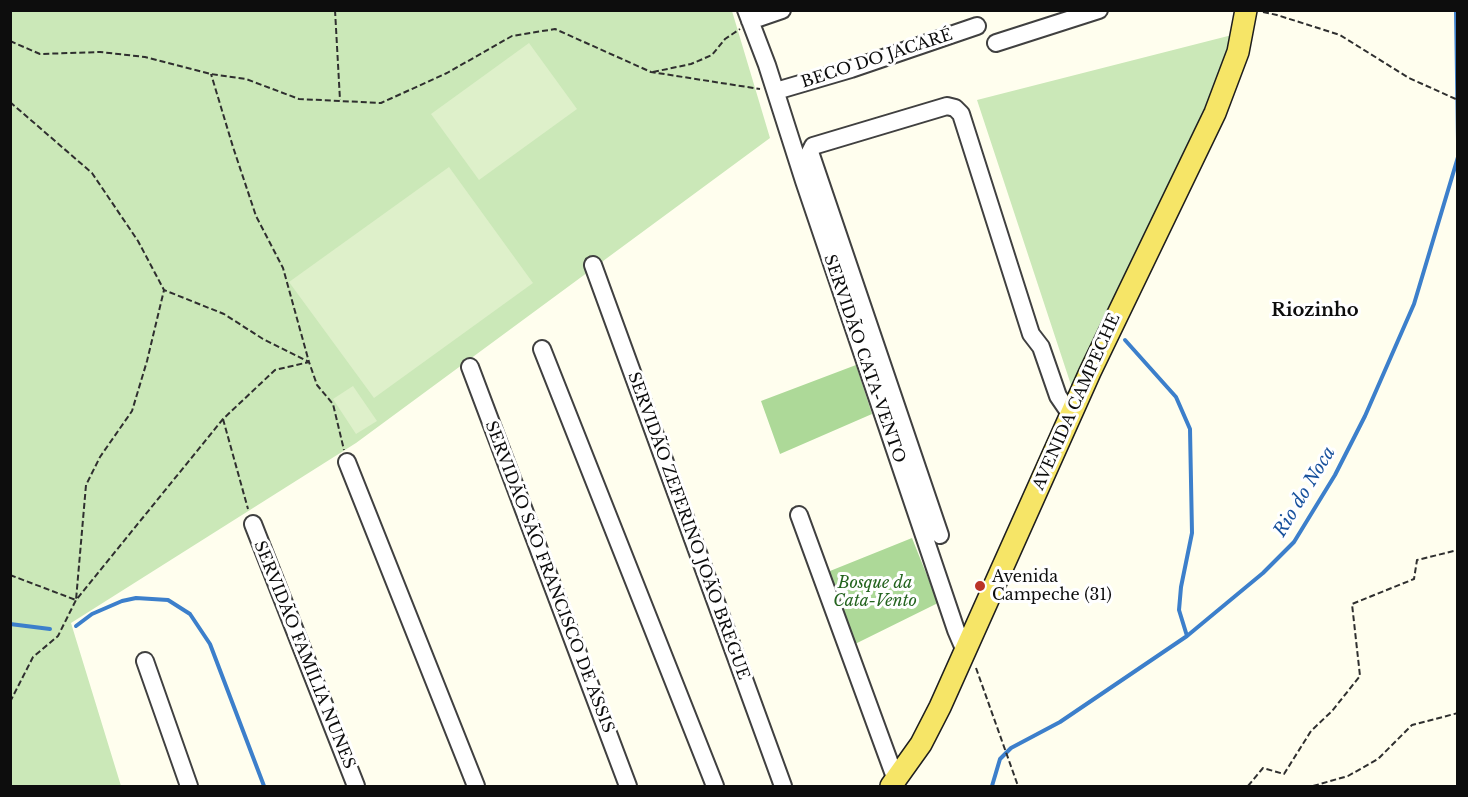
<!DOCTYPE html>
<html>
<head>
<meta charset="utf-8">
<style>
  body { margin:0 }
  #map { position:relative; width:1468px; height:797px; overflow:hidden; background:#fffeee; font-family:"Libre Baskerville",serif }
  canvas { display:block }
  .frame { position:absolute; inset:0; border:12px solid #0d0d0d; pointer-events:none }
</style>
</head>
<body>
<div id="map">
<canvas width="1468" height="797"></canvas>
<div class="frame"></div>
</div>
<script>
const c = document.querySelector('canvas').getContext('2d');
c.lineJoin = 'round';
function fill(path, color) { c.fillStyle = color; c.fill(path, 'evenodd'); }
const poly = rows => new Path2D(rows.map(r => 'M' + r).join(''));
function stroke(path, color, width, dash) { c.strokeStyle = color; c.lineWidth = width; c.lineCap = dash ? 'butt' : 'round'; c.setLineDash(dash || []); c.stroke(path); }
function label(font, color, halo, rows, align = 'center') {
  c.font = font + ' "Libre Baskerville",serif'; c.lineWidth = 6; c.setLineDash([]); c.textBaseline = 'middle'; c.strokeStyle = halo; c.fillStyle = color; for (const [text, x, y, turn = 0] of rows) {
    c.save(); c.translate(x, y); c.rotate((+turn || 0) * Math.PI / 180); c.textAlign = isNaN(turn) ? turn : align; if (halo) c.strokeText(text, 0, 0); c.fillText(text, 0, 0); c.restore();
  }
}
fill(poly([
  [10,11,732,11,770,138,356,443,71,623,121,786,11,786],
  [1232,35,1217,89,1072,388,977,100]
]), '#cbe8b8');
fill(poly([
  [856,365,872,414,780,454,761,401],
  [912,538,938,603,853,645,825,573]
]), '#add998');
fill(poly([
  [529,43,577,109,479,180,431,114],
  [449,167,533,283,374,398,289,282],
  [353,386,377,421,356,434,333,399]
]), '#def0ca');
stroke(poly([
  [1456,10,1458,141],
  [1125,340,1176,397,1190,429,1192,533,1181,587,1179,610,1187,636],
  [10,624,50,629],
  [76,626,92,614,122,601,136,598,168,600,190,614,210,644,264,786],
  [992,786,1000,759,1011,748,1060,722,1187,636,1263,573,1294,542,1335,475,1365,416,1414,304,1458,157]
]), '#3c7fcb', 4);
const minor = poly([
  [746,10,767,65,804,181,956,630,965,651],
  [750,21,782,10],
  [996,43,1099,10],
  [776,91,851,69,977,26],
  [593,265,783,786],
  [542,349,715,786],
  [470,367,628,786],
  [347,462,476,786],
  [799,515,896,780],
  [253,524,356,786],
  [940,535,810,152,813,146,947,106,955,108,961,114,1031,334,1041,347,1058,396,1071,415],
  [145,661,189,786]
]);
const major = poly([
  [891,786,921,744,940,707,1090,372,1215,113,1238,52,1246,10]
]);
stroke(minor, '#404040', 20);
stroke(major, '#1e1e1e', 24);
stroke(poly([
  [335,10,340,100],
  [1263,12,1277,15,1340,35,1409,78,1458,100],
  [10,41,40,54,100,52,145,57,211,74,246,79,299,99,381,103,447,73,512,36,555,29,651,72,760,89],
  [653,72,691,64,712,55,725,39,740,29],
  [10,102,92,173,138,241,164,290,224,314,263,339,309,362,317,385,333,404,344,450],
  [223,419,248,509],
  [10,575,76,600,86,485,100,457,132,411,147,361,164,290],
  [976,668,1018,786],
  [10,702,33,657,58,636,76,600,223,419,275,370,309,362,283,268,256,216,233,147,211,74],
  [1248,786,1263,768,1284,774,1311,731,1332,711,1360,676,1352,604,1414,579,1417,560,1458,550],
  [1313,786,1348,776,1378,759,1412,725,1458,713]
]), '#2f2f2f', 2, [6, 3]);
stroke(minor, '#fff', 16);
stroke(major, '#f6e567', 21);
for (const [x, y, r, color] of [
  [980,586,6,"#bb3428"]
]) { const dot = new Path2D(); dot.arc(x, y, r, 0, 2 * Math.PI); c.fillStyle = color; c.fill(dot); stroke(dot, '#fff', 2); }
label('16px', '#0d0d0d', '#fff', [
  ["BECO DO JACARÉ",877,59,-18],
  ["SERVIDÃO CATA-VENTO",864,359,71],
  ["AVENIDA CAMPECHE",1077,402,-66],
  ["SERVIDÃO ZEFERINO JOÃO BREGUE",688,526,70],
  ["SERVIDÃO SÃO FRANCISCO DE ASSIS",549,577,69],
  ["SERVIDÃO FAMÍLIA NUNES",304,655,68]
]);
label('16px', '#0d0d0d', '#fff', [
  ["Avenida",992,577],
  ["Campeche (31)",992,595]
], 'left');
label('italic 16px', '#24641f', '#fff', [
  ["Bosque da",875,583],
  ["Cata-Vento",875,601]
]);
label('bold 18px', '#0d0d0d', '#fff', [
  ["Riozinho",1315,311]
]);
label('italic 18px', '#19529d', '#fff', [
  ["Rio do Noca",1305,492,-59]
]);
</script>
</body>
</html>
